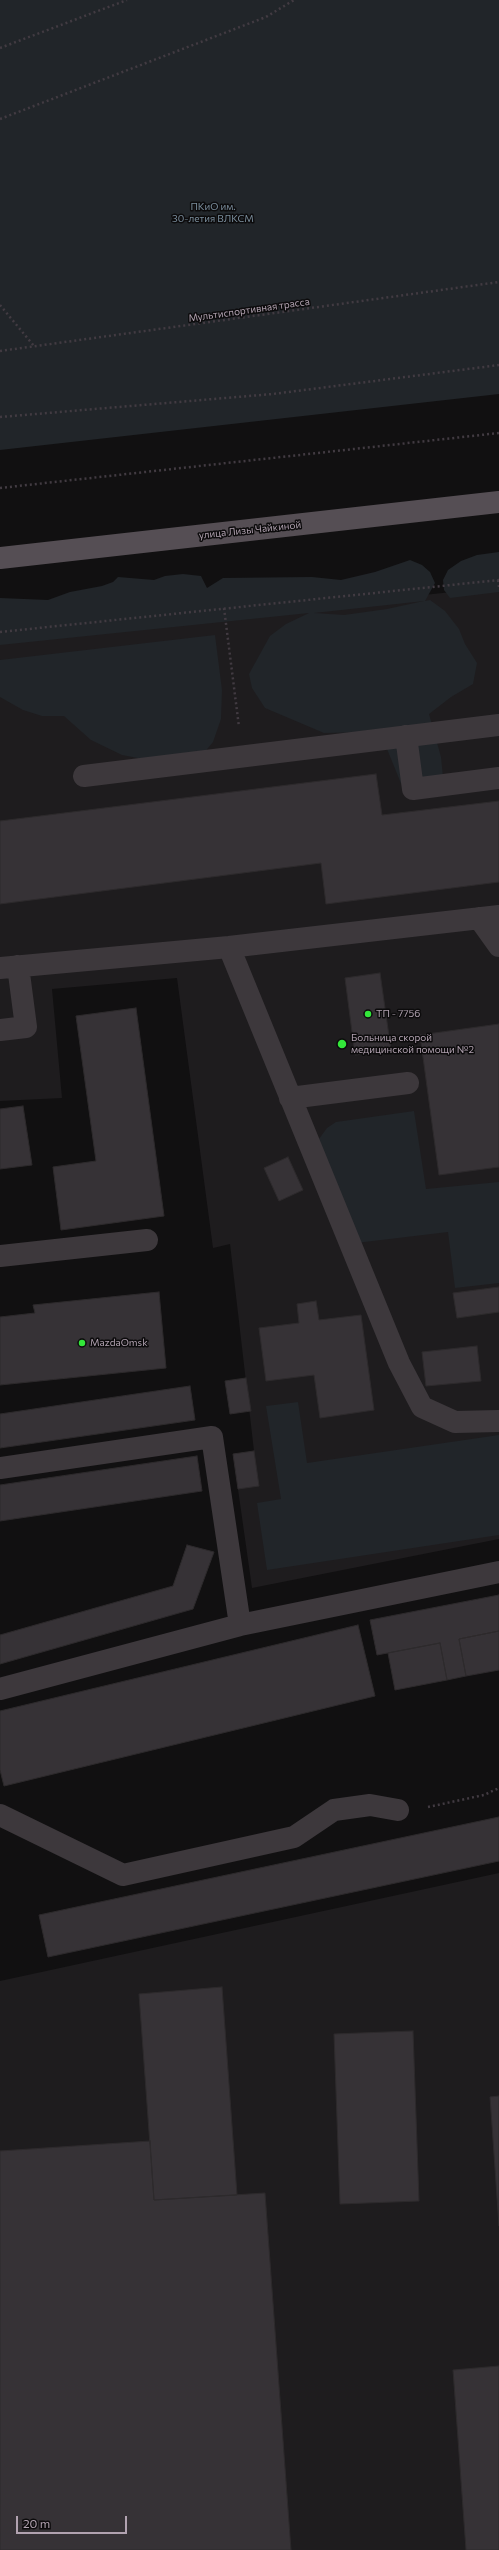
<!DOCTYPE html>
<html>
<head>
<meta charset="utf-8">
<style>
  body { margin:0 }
  #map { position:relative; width:499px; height:2550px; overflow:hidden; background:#111011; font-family:Commissioner,sans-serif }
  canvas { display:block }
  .scale { position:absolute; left:16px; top:2516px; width:111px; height:18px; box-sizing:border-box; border:2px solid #b1a2b0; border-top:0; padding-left:5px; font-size:12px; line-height:14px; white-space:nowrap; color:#b1a2b0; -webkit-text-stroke:3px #0c0b0c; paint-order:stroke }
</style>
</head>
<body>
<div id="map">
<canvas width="499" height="2550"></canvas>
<div class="scale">20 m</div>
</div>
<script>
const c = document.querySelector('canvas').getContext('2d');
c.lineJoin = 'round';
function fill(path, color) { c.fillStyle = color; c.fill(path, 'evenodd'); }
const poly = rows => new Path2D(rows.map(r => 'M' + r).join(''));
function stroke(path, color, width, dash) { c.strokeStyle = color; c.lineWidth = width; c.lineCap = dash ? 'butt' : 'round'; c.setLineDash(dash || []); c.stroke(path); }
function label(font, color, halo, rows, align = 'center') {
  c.font = font + ' Commissioner,sans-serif'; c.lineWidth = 3; c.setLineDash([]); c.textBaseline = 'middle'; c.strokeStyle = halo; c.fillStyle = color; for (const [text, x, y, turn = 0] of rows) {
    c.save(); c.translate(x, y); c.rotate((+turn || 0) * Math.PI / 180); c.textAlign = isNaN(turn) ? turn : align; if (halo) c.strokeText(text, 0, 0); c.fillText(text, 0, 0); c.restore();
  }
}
fill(poly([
  [499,587,499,1539,252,1588,233,1454,254,1451,230,1244,213,1248,177,978,52,989,62,1098,0,1101,0,640],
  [499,1873,499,2550,0,2550,0,1981]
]), '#1e1c1e');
fill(poly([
  [0,0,499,0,499,394,0,450],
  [499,552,499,592,450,598,444,590,443,580,448,570,461,561,477,555],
  [410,560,422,565,430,572,435,583,425,601,430,600,445,611,459,629,465,644,477,663,473,684,451,697,429,714,441,757,443,777,402,786,383,739,369,732,324,733,265,708,252,688,249,674,270,636,286,624,309,613,0,645,0,598,48,600,70,592,102,586,113,582,118,577,154,580,165,576,183,574,201,576,207,588,223,578,312,577,341,580,375,572],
  [424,601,387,609,344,615,314,613],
  [215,635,222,690,221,719,213,742,203,754,153,761,122,755,91,740,64,716,42,716,23,710,0,697,0,660],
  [414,1111,426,1189,499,1182,499,1283,455,1288,448,1232,356,1243,319,1139,327,1128,336,1122],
  [298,1402,307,1463,499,1435,499,1535,267,1570,257,1503,281,1499,266,1406]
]), '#212529');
const building = poly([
  [376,774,382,815,499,801,499,882,326,904,321,863,0,904,0,821,376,774],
  [380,973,391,1050,355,1055,345,978,380,973],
  [136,1008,164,1216,61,1230,53,1167,96,1161,76,1016,136,1008],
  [499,1024,499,1167,439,1175,420,1035,499,1024],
  [23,1106,32,1165,0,1169,0,1109,23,1106],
  [288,1157,303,1190,279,1201,264,1168,288,1157],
  [499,1287,499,1312,457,1318,453,1293,499,1287],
  [159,1292,166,1368,0,1385,0,1317,35,1313,33,1305,159,1292],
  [316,1301,319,1320,361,1315,374,1410,320,1418,314,1375,266,1381,259,1328,299,1323,297,1304,316,1301],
  [477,1346,481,1381,426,1386,422,1352,477,1346],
  [246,1378,251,1411,230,1414,225,1381,246,1378],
  [190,1386,195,1420,0,1448,0,1414,190,1386],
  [254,1451,259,1486,238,1489,233,1454,254,1451],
  [197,1456,202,1491,0,1521,0,1485,197,1456],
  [187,1545,214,1552,193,1609,0,1664,0,1635,173,1586,187,1545],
  [499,1595,499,1631,459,1639,466,1676,447,1680,440,1643,377,1655,370,1620,499,1595],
  [358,1625,375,1696,4,1786,0,1770,0,1711,358,1625],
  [499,1631,499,1670,466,1676,459,1639,499,1631],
  [440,1643,447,1680,395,1690,388,1653,440,1643],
  [499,1817,499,1861,48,1957,39,1915,499,1817],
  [222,1987,237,2195,154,2200,139,1994,222,1987],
  [413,2031,419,2201,340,2204,334,2034,413,2031],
  [499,2096,499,2226,490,2097,499,2096],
  [150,2141,154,2200,265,2193,291,2550,0,2550,0,2151,150,2141],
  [499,2366,499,2550,466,2550,453,2370,499,2366]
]);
fill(building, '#363236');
stroke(building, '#2d2a2c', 1);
stroke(poly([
  [0,48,127,0],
  [0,119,266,17,294,0],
  [0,305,34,346],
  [0,351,499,282],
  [0,417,273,394,499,365],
  [0,488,499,433],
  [498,580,499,587],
  [224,608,239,727],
  [0,632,499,580],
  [428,1807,484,1795,499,1788]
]), '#423b42', 2.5, [2, 3]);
stroke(poly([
  [406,736,413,789,499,778],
  [84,776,499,725],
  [479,918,499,946],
  [229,947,399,1363,422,1407,455,1422,499,1421],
  [0,968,229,947,499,916],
  [0,1030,26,1027,18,966],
  [290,1098,408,1083],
  [0,1256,147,1240],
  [0,1468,212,1437,240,1625],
  [0,1689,240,1625,499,1572],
  [0,1815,123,1875,294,1837,334,1810,370,1805,398,1810]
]), '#3d383c', 22);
stroke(poly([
  [0,558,499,502]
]), '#554e54', 22);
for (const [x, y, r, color] of [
  [368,1014,4,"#33e73a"],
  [342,1044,5,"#33e73a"],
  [82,1343,4,"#33e73a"]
]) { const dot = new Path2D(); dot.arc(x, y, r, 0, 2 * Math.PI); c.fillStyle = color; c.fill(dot); stroke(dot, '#0c0b0c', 1.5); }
label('10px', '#7a8d9c', '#0c0b0c', [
  ["ПКиО им.",213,207],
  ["30-летия ВЛКСМ",213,219]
]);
label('10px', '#b1a2b0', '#0c0b0c', [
  ["Мультиспортивная трасса",249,310,-8],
  ["улица Лизы Чайкиной",250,530,-6]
]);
label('10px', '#b1a2b0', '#0c0b0c', [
  ["ТП - 7756",376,1014],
  ["Больница скорой",351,1038],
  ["медицинской помощи №2",351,1050],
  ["MazdaOmsk",90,1343]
], 'left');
</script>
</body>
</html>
